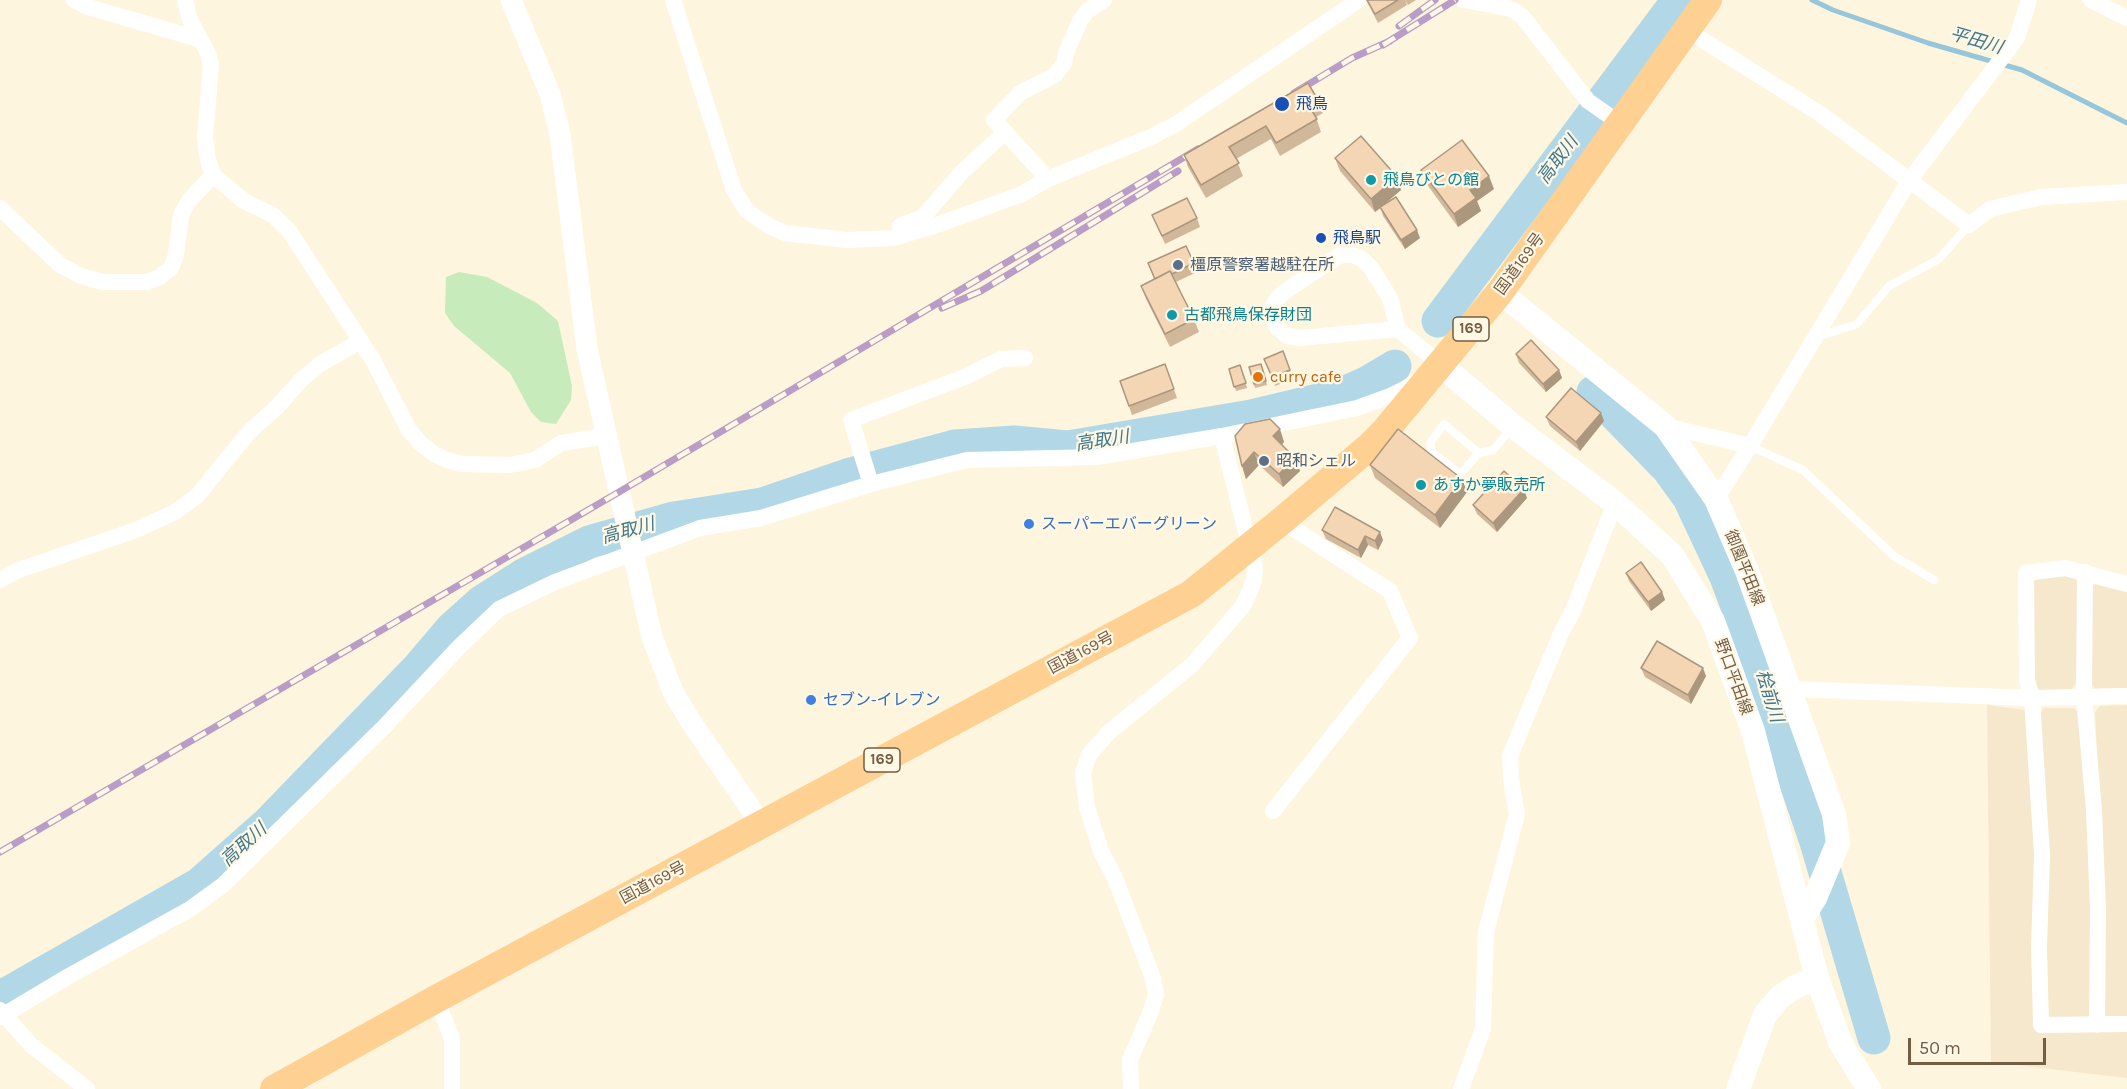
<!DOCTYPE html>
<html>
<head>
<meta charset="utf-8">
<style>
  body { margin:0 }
  #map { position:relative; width:2127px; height:1089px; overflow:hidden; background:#fdf5dd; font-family:Karla,sans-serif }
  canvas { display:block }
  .scale { position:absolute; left:1908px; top:1038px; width:138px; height:27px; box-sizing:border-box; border:3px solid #745c45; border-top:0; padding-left:8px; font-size:18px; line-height:21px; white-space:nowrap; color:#745c45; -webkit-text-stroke:4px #fff8e5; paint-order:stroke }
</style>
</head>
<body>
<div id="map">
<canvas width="2127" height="1089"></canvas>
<div class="scale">50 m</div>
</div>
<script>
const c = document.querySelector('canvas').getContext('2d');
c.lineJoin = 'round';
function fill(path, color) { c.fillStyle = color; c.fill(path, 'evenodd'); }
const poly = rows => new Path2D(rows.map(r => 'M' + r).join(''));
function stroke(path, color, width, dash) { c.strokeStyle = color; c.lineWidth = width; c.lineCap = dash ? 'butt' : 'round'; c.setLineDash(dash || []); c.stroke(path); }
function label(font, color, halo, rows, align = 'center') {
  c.font = font + ' Karla,"Noto Sans JP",sans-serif'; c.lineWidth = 4.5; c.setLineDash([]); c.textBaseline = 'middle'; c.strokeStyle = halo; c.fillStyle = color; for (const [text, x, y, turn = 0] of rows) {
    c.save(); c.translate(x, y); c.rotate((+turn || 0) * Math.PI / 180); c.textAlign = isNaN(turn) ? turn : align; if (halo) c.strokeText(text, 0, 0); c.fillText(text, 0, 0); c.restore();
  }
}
fill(poly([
  [2073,576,2078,582,2078,680,2072,689,2039,690,2034,686,2032,583,2038,577],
  [2096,583,2127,591,2127,688,2095,689,2090,680,2091,588],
  [1987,705,2025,710,2035,849,2035,1029,2127,1031,2127,1078,1991,1062],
  [2127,705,2127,1019,2103,1016,2105,909,2095,712,2100,706],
  [2044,708,2073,708,2080,713,2092,909,2091,1015,2088,1022,2050,1019,2045,1016,2039,715]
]), '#f5e8cc');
fill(poly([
  [459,272,487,277,537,303,558,321,572,386,571,400,556,424,541,422,531,412,510,373,454,326,445,313,446,277]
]), '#c8ebbc');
stroke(poly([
  [1812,0,1833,10,1928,43,2022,70,2127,123]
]), '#97c6da', 5);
stroke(poly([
  [1438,321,1678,0],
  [1593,392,1668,469,1689,498,1726,577,1759,665,1787,757,1816,842,1874,1038],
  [0,995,8,993,199,884,269,822,417,669,452,628,481,602,525,574,589,542,674,518,762,504,847,475,955,446,1014,442,1068,447,1251,416,1339,395,1368,382,1395,366]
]), '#b2d8e7', 33);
stroke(poly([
  [1817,337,1857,324,1889,286,1939,259,1969,225],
  [1750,446,1803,470,1894,556,1934,580],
  [1479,453,1444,424,1430,443,1432,452,1460,474,1479,453,1493,450,1511,429]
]), '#fff', 8);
stroke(poly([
  [74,0,88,7,199,39],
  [185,0,190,20,208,53,211,65,205,138,208,160,213,175,244,201,273,215,290,232,373,360,409,430,420,443,434,454,447,460,463,464,510,465,535,460,561,443,606,436],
  [673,0,734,190,747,211,769,226,785,233,847,240,893,238,934,226,1022,194,1048,179,1151,137,1176,124,1359,0],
  [1464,0,1507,8,1515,11,1522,16,1588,101,1621,124],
  [2091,0,2127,18],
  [1687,30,1819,113,1969,225,1990,209,2041,197,2127,192],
  [1048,179,994,120,1020,93,1055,75,1064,63,1066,53,1080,21,1087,11,1104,0],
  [0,208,60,265,81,276,103,282,147,282,160,277,171,268,176,255,181,215,188,202,213,175],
  [900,226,923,217,962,172,1005,132],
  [1665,426,1750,446],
  [871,484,851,420,967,376,1001,359,1025,358],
  [1716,499,1750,446,1909,181,2017,38,2029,0],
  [2085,572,2084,697,2094,810,2098,908,2097,1025],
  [0,580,19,570,136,530,175,512,197,496,249,432,277,407,301,380,320,364,361,341],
  [2127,584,2065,568,2026,573,2027,680,2032,698,2042,855,2039,947,2041,1025,2127,1024],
  [1791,689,2032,698,2127,696],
  [1273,811,1410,638,1390,591,1294,529,1284,519],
  [436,999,452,1038,452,1089],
  [0,1010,31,1045,87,1089],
  [0,1017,69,976,190,909,223,885,384,727,459,647,499,609,555,582,700,528,761,518,871,484,967,460,1097,457,1222,436,1357,408,1390,396,1409,387,1441,365,1398,329,1390,298,1371,268,1362,259,1353,255,1340,255,1284,292,1276,300,1272,308,1272,316,1277,327,1287,336,1300,338,1398,329],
  [1131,1089,1130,1060,1149,1016,1156,995,1153,978,1115,878,1101,851,1087,807,1083,773,1089,755,1109,732,1192,665,1243,606,1250,591,1254,580,1255,568,1222,436],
  [1461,1089,1483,1029,1486,932,1517,814,1511,780,1510,756,1561,633,1572,613,1615,503]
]), '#fff', 16);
stroke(poly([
  [511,0,550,94,560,134,587,349,652,637,673,692,691,722,762,825]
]), '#fff', 21);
stroke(poly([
  [1500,292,1665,426,1716,499,1747,571,1834,814,1838,843,1815,898,1802,919],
  [1441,365,1513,426,1615,503,1672,555,1713,621,1753,731,1817,978,1841,1044,1869,1089],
  [1738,1089,1765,1015,1780,997,1795,987,1817,978]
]), '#fff', 24);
stroke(poly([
  [274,1089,436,999,1191,594,1284,519,1370,446,1384,432,1500,292,1708,0]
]), '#fed092', 28);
const rail = poly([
  [1399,26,1435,0],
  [1383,45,1455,0],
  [1294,93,1352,58,1390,41],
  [942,308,981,291,1178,171],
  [0,852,619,492,1198,149]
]);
stroke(rail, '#b99dc6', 7);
stroke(rail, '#fff8e5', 4.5, [14]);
fill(poly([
  [1366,0,1405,0,1407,5,1378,23],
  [1405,0,1416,0,1408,5],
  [1318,100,1323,113,1316,117,1321,132,1280,156,1271,139,1236,159,1243,176,1206,198,1188,167,1184,155],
  [1335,158,1397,177,1401,190,1387,202,1420,238,1405,249,1383,216,1381,208,1375,212,1340,171],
  [1421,170,1494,189,1477,201,1481,211,1458,227,1426,183],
  [1152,215,1197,218,1200,227,1165,244],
  [1148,263,1194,263,1197,272,1176,282,1194,319,1199,332,1170,347,1146,299,1141,286,1154,279],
  [1283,351,1293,379,1275,386,1264,359],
  [1516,354,1559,370,1562,378,1546,392,1519,363],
  [1165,364,1177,398,1132,415,1120,381],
  [1261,364,1267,385,1255,388,1249,367],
  [1240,365,1247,388,1236,391,1229,369],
  [1601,413,1604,421,1580,451,1550,426,1546,417],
  [1235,436,1284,442,1282,444,1300,471,1283,487,1259,465,1246,479],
  [1370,465,1462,479,1467,492,1440,528,1375,478],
  [1527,498,1497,532,1477,514,1473,505],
  [1335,507,1383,540,1378,550,1368,545,1361,558,1326,539,1322,530],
  [1626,573,1662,592,1665,600,1651,611,1629,581],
  [1641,668,1706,676,1691,704,1645,677]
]), '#d2b89b');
fill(poly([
  [1489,176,1494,189,1477,201,1481,211,1458,227,1454,214,1470,190],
  [1397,177,1401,190,1375,212,1371,199],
  [1417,230,1420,238,1405,249,1401,240],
  [1559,370,1562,378,1546,392,1543,384],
  [1601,413,1604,421,1580,451,1576,442],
  [1280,429,1284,442,1278,449,1273,436],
  [1254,452,1259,465,1246,479,1242,466],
  [1295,458,1300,471,1283,487,1279,474],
  [1462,479,1467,492,1440,528,1435,515],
  [1524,489,1527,498,1497,532,1493,523],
  [1380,532,1383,540,1378,550,1375,541],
  [1365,536,1368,545,1361,558,1358,550],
  [1662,592,1665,600,1651,611,1648,602],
  [1703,668,1706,676,1691,704,1688,695]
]), '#ab967e');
const building = poly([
  [1367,0,1398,0,1375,14,1367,0],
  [1308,83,1318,100,1309,106,1317,119,1276,143,1266,126,1229,147,1239,163,1201,185,1184,155,1308,83],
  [1361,136,1397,177,1371,199,1335,158,1361,136],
  [1462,140,1489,176,1470,190,1476,198,1454,214,1421,170,1462,140],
  [1396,197,1417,230,1401,240,1380,207,1396,197],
  [1187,198,1197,218,1162,236,1152,215,1187,198],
  [1186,246,1194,263,1172,274,1170,271,1155,279,1148,263,1186,246],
  [1170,271,1194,319,1165,334,1141,286,1170,271],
  [1531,340,1559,370,1543,384,1516,354,1531,340],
  [1283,351,1290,370,1272,377,1264,359,1283,351],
  [1165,364,1174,389,1129,406,1120,381,1165,364],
  [1261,364,1266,381,1254,384,1249,367,1261,364],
  [1240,365,1246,383,1234,387,1229,369,1240,365],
  [1571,388,1601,413,1576,442,1546,417,1571,388],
  [1270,419,1280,429,1273,436,1295,458,1279,474,1254,452,1242,466,1235,436,1245,424,1270,419],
  [1398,429,1462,479,1435,515,1370,465,1398,429],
  [1504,471,1524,489,1493,523,1473,505,1504,471],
  [1335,507,1380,532,1375,541,1365,536,1358,550,1322,530,1335,507],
  [1641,562,1662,592,1648,602,1626,573,1641,562],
  [1657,641,1703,668,1688,695,1641,668,1657,641]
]);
fill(building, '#f4d6b4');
stroke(building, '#ab967e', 1.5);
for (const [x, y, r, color] of [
  [1282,104,8,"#1a4fb4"],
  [1371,180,6,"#0f9aa8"],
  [1321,238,6,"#1a4fb4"],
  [1178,265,6,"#5c6f8a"],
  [1172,315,6,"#0f9aa8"],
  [1258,377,6,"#e8710a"],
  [1264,461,6,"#5c6f8a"],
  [1421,485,6,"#0f9aa8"],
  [1029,524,6,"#3f7fe0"],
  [811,700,6,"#3f7fe0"]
]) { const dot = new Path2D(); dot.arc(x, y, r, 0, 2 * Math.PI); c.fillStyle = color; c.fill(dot); stroke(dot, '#fff8e5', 2); }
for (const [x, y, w] of [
  [1471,329,36],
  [882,760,36]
]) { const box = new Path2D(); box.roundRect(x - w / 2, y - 12, w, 24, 4.5); c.fillStyle = '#fff8e5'; c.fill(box); stroke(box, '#745c45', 1.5); }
label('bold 15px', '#745c45', null, [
  ["169",1471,329],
  ["169",882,760]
]);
label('16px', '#164399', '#fff8e5', [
  ["飛鳥",1296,104],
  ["飛鳥駅",1333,238]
], 'left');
label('16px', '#0d838f', '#fff8e5', [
  ["飛鳥びとの館",1383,180],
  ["古都飛鳥保存財団",1184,315],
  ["あすか夢販売所",1433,485]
], 'left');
label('16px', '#745c45', '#fff8e5', [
  ["国道169号",1520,264,-54],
  ["御園平田線",1744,568,68],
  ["国道169号",1081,653,-28],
  ["野口平田線",1733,677,70],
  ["国道169号",653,883,-28]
]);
label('16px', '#4e5e75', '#fff8e5', [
  ["橿原警察署越駐在所",1190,265],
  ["昭和シェル",1276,461]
], 'left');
label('16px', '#c56008', '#fff8e5', [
  ["curry cafe",1270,377]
], 'left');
label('16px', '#366cbe', '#fff8e5', [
  ["スーパーエバーグリーン",1041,524],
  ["セブン-イレブン",823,700]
], 'left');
label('italic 18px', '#417890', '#fff8e5', [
  ["平田川",1976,41,16],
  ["高取川",1558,160,-53],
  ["高取川",1102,441,-9],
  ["高取川",628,531,-15],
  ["桧前川",1769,696,73],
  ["高取川",244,845,-42]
]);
</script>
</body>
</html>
